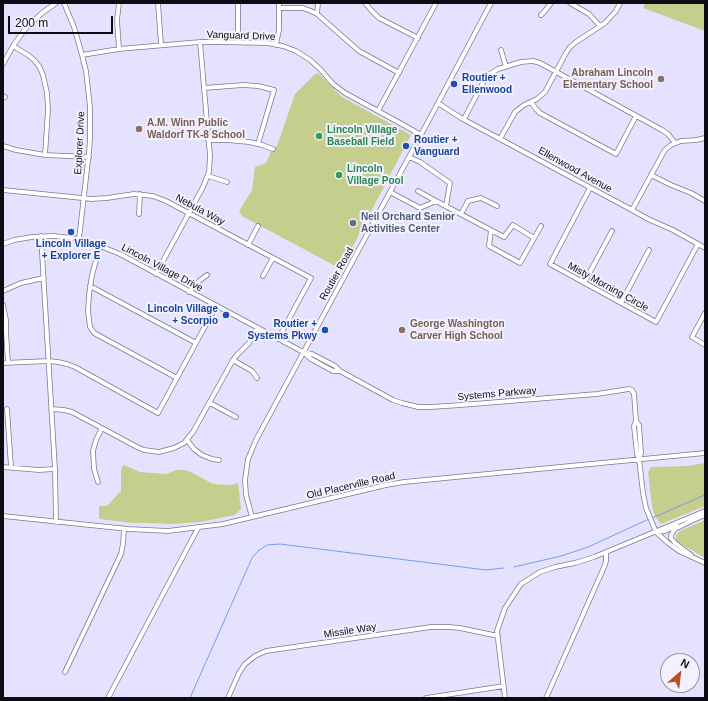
<!DOCTYPE html>
<html>
<head>
<meta charset="utf-8">
<style>
  body { margin:0 }
  #map { position:relative; width:708px; height:701px; overflow:hidden; background:#e5e2ff; font-family:Helvetica,sans-serif }
  canvas { display:block }
  .frame { position:absolute; inset:0; border:4px solid #0d0b14; pointer-events:none }
  .north { position:absolute; left:660px; top:653px; width:40px; height:40px; box-sizing:border-box; background:#f3f1fd; border:1px solid #9795a0; border-radius:50%; rotate:28deg; font-size:11px; font-weight:700; line-height:16px; text-align:center; color:#0d0b14 }
  .north::after { content:''; display:block; margin:auto; width:14px; height:18px; background:#b85223; clip-path:polygon(50% 0,100% 100%,50% 72%,0 100%) }
  .scale { position:absolute; left:8px; top:16px; width:105px; height:18px; box-sizing:border-box; border:2px solid #0d0b14; border-top:0; padding-left:5px; font-size:12px; line-height:14px; white-space:nowrap; color:#0d0b14; -webkit-text-stroke:3px #f3f1fd; paint-order:stroke }
</style>
</head>
<body>
<div id="map">
<canvas width="708" height="701"></canvas>
<div class="frame"></div>
<div class="north">N</div>
<div class="scale">200 m</div>
</div>
<script>
const c = document.querySelector('canvas').getContext('2d');
c.lineJoin = 'round';
function fill(path, color) { c.fillStyle = color; c.fill(path, 'evenodd'); }
const poly = rows => new Path2D(rows.map(r => 'M' + r).join(''));
function stroke(path, color, width, dash) { c.strokeStyle = color; c.lineWidth = width; c.lineCap = dash ? 'butt' : 'round'; c.setLineDash(dash || []); c.stroke(path); }
function label(font, color, halo, rows, align = 'center') {
  c.font = font + ' Helvetica,sans-serif'; c.lineWidth = 4; c.setLineDash([]); c.textBaseline = 'middle'; c.strokeStyle = halo; c.fillStyle = color; for (const [text, x, y, turn = 0] of rows) {
    c.save(); c.translate(x, y); c.rotate((+turn || 0) * Math.PI / 180); c.textAlign = isNaN(turn) ? turn : align; if (halo) c.strokeText(text, 0, 0); c.fillText(text, 0, 0); c.restore();
  }
}
fill(poly([
  [645,3,705,3,705,31,643,8],
  [318,73,342,97,411,135,341,269,242,216,239,211,252,190,255,167,266,163,272,149,277,146,295,94,314,75],
  [705,463,705,506,661,524,655,516,652,506,648,472,651,467,687,466],
  [124,465,140,472,166,474,177,470,185,470,191,472,213,484,232,485,238,483,241,509,235,515,200,522,170,524,149,523,132,523,99,519,99,506,107,506,121,491,121,471,122,467],
  [705,520,705,558,683,545,681,545,676,540,676,535,680,531]
]), '#c6ce8e');
stroke(poly([
  [652,518,705,495],
  [514,567,561,556,588,547,649,519],
  [190,698,252,558,258,551,267,545,280,544,486,570,504,568]
]), '#769deb', 1);
const minor = poly([
  [64,3,74,27,82,55,86,71,90,107,90,139,89,152,79,239],
  [158,3,161,45],
  [365,3,371,10,379,18,418,38],
  [570,3,589,14,600,26],
  [279,8,303,8,311,11,317,14,359,51,399,73],
  [317,14,318,3],
  [541,15,545,11,551,3],
  [238,42,238,3],
  [276,44,279,30,279,3],
  [13,46,28,55,34,60,39,66,43,75,47,93,48,110,45,155],
  [119,49,117,20,119,3],
  [501,50,506,67],
  [82,55,119,49,200,42,217,42,267,43,283,46,296,51,310,60,320,69,333,84,345,93,400,123,421,135],
  [3,64,13,46,25,29,42,13,56,3],
  [204,88,243,85,258,86,274,90,258,144],
  [3,96,5,97],
  [531,102,536,109,540,113,616,154,636,116],
  [438,103,461,118,632,210,648,219,673,230,705,248],
  [378,111,436,3],
  [464,119,484,81,488,75,498,69,521,62,533,61,540,63,662,130,668,134,675,143],
  [500,139,515,112,524,105,537,99,545,92,566,53,570,47,576,42,605,23,616,11,620,3],
  [208,140,227,140,249,142,262,145,273,149],
  [3,146,16,150,45,155,89,157],
  [409,157,420,162,450,183,446,206],
  [651,175,671,185,691,193,705,201],
  [208,176,227,182],
  [590,188,550,264,656,322,698,244],
  [3,190,92,199,107,198,134,194,153,196,166,201,311,278,278,339],
  [418,191,436,201],
  [390,192,420,208,436,201,504,237,513,225,534,238],
  [632,210,661,157,665,150,671,145,681,141,696,140,705,138],
  [139,214,140,194],
  [461,214,468,201,481,198,497,206],
  [491,230,489,246,520,263,541,226],
  [41,236,55,469,56,522],
  [3,244,14,240,32,237,54,236,79,239,100,246,120,254,303,352,311,359,333,371,340,371],
  [248,245,258,226],
  [100,246,92,275,89,295,88,311,90,327,94,333,177,378],
  [156,274,203,187,209,172,210,156,200,42],
  [263,276,273,258],
  [584,283,612,231],
  [90,286,196,343],
  [3,291,21,283,44,278],
  [189,292,199,281,207,275],
  [621,303,649,250],
  [3,305,6,320,6,332,8,363],
  [705,313,692,337,705,345],
  [303,352,312,354,335,366,340,371,393,400,402,403,418,407,431,407,461,405,597,394,629,389,632,390,634,394,636,421,634,426,637,454,639,459,643,493,646,508,656,532,668,543,679,551,705,563],
  [233,360,252,371,257,378],
  [3,363,49,361,58,362,67,364,75,367,158,413,216,306],
  [210,403,236,417],
  [7,409,11,467],
  [51,409,64,410,72,412,137,447,144,450,159,452,174,448,184,443,193,432,233,360,237,355,249,343,257,328],
  [636,421,639,425,641,453,639,459],
  [187,440,194,449,202,455,212,459,219,460],
  [3,467,39,470,55,469],
  [98,482,94,469,93,451,96,440,102,428],
  [3,516,128,529,168,531,223,524,386,485,404,482,705,453],
  [252,517,246,495,245,480,248,459,256,440,430,118,491,3],
  [691,521,705,515],
  [657,532,665,531,677,526],
  [691,555,675,543,671,538,671,535,675,529,693,520],
  [65,672,121,554,123,544,124,529],
  [108,698,198,528],
  [228,698,239,673,245,664,255,656,266,651,431,627,449,627,460,628,498,636],
  [426,698,504,686],
  [505,698,497,631,505,608,521,584,540,572,555,567,575,563,594,557,705,511],
  [546,698,605,565,606,561,606,553]
]);
stroke(minor, '#7b7892', 5.5);
stroke(minor, '#fff', 4);
for (const [x, y, r, color] of [
  [661,79,4,"#8d6e63"],
  [454,84,4,"#1a4fb4"],
  [139,129,4,"#8d6e63"],
  [319,136,4,"#2e9e5b"],
  [406,146,4,"#1a4fb4"],
  [339,175,4,"#2e9e5b"],
  [353,223,4,"#5c6f8a"],
  [71,232,4,"#1a4fb4"],
  [226,315,4,"#1a4fb4"],
  [325,330,4,"#1a4fb4"],
  [402,330,4,"#8d6e63"]
]) { const dot = new Path2D(); dot.arc(x, y, r, 0, 2 * Math.PI); c.fillStyle = color; c.fill(dot); stroke(dot, '#f3f1fd', 1.5); }
label('10px', '#0d0b14', '#f3f1fd', [
  ["Vanguard Drive",241,36,2],
  ["Explorer Drive",80,143,-87],
  ["Ellenwood Avenue",575,170,29],
  ["Nebula Way",200,210,28],
  ["Lincoln Village Drive",162,268,28],
  ["Routier Road",337,274,-61],
  ["Misty Morning Circle",608,287,29],
  ["Systems Parkway",497,394,-5],
  ["Old Placerville Road",351,486,-13],
  ["Missile Way",350,631,-9]
]);
label('bold 10px', '#785e54', '#f3f1fd', [
  ["Abraham Lincoln",653,73,"right"],
  ["Elementary School",653,85,"right"],
  ["A.M. Winn Public",147,123],
  ["Waldorf TK-8 School",147,135],
  ["George Washington",410,324],
  ["Carver High School",410,336]
], 'left');
label('bold 10px', '#164399', '#f3f1fd', [
  ["Routier +",462,78],
  ["Ellenwood",462,90],
  ["Routier +",414,140],
  ["Vanguard",414,152],
  ["Lincoln Village",71,244,"center"],
  ["+ Explorer E",71,256,"center"],
  ["Lincoln Village",218,309,"right"],
  ["+ Scorpio",218,321,"right"],
  ["Routier +",317,324,"right"],
  ["Systems Pkwy",317,336,"right"]
], 'left');
label('bold 10px', '#27864d', '#f3f1fd', [
  ["Lincoln Village",327,130],
  ["Baseball Field",327,142],
  ["Lincoln",347,169],
  ["Village Pool",347,181]
], 'left');
label('bold 10px', '#4e5e75', '#f3f1fd', [
  ["Neil Orchard Senior",361,217],
  ["Activities Center",361,229]
], 'left');
</script>
</body>
</html>
